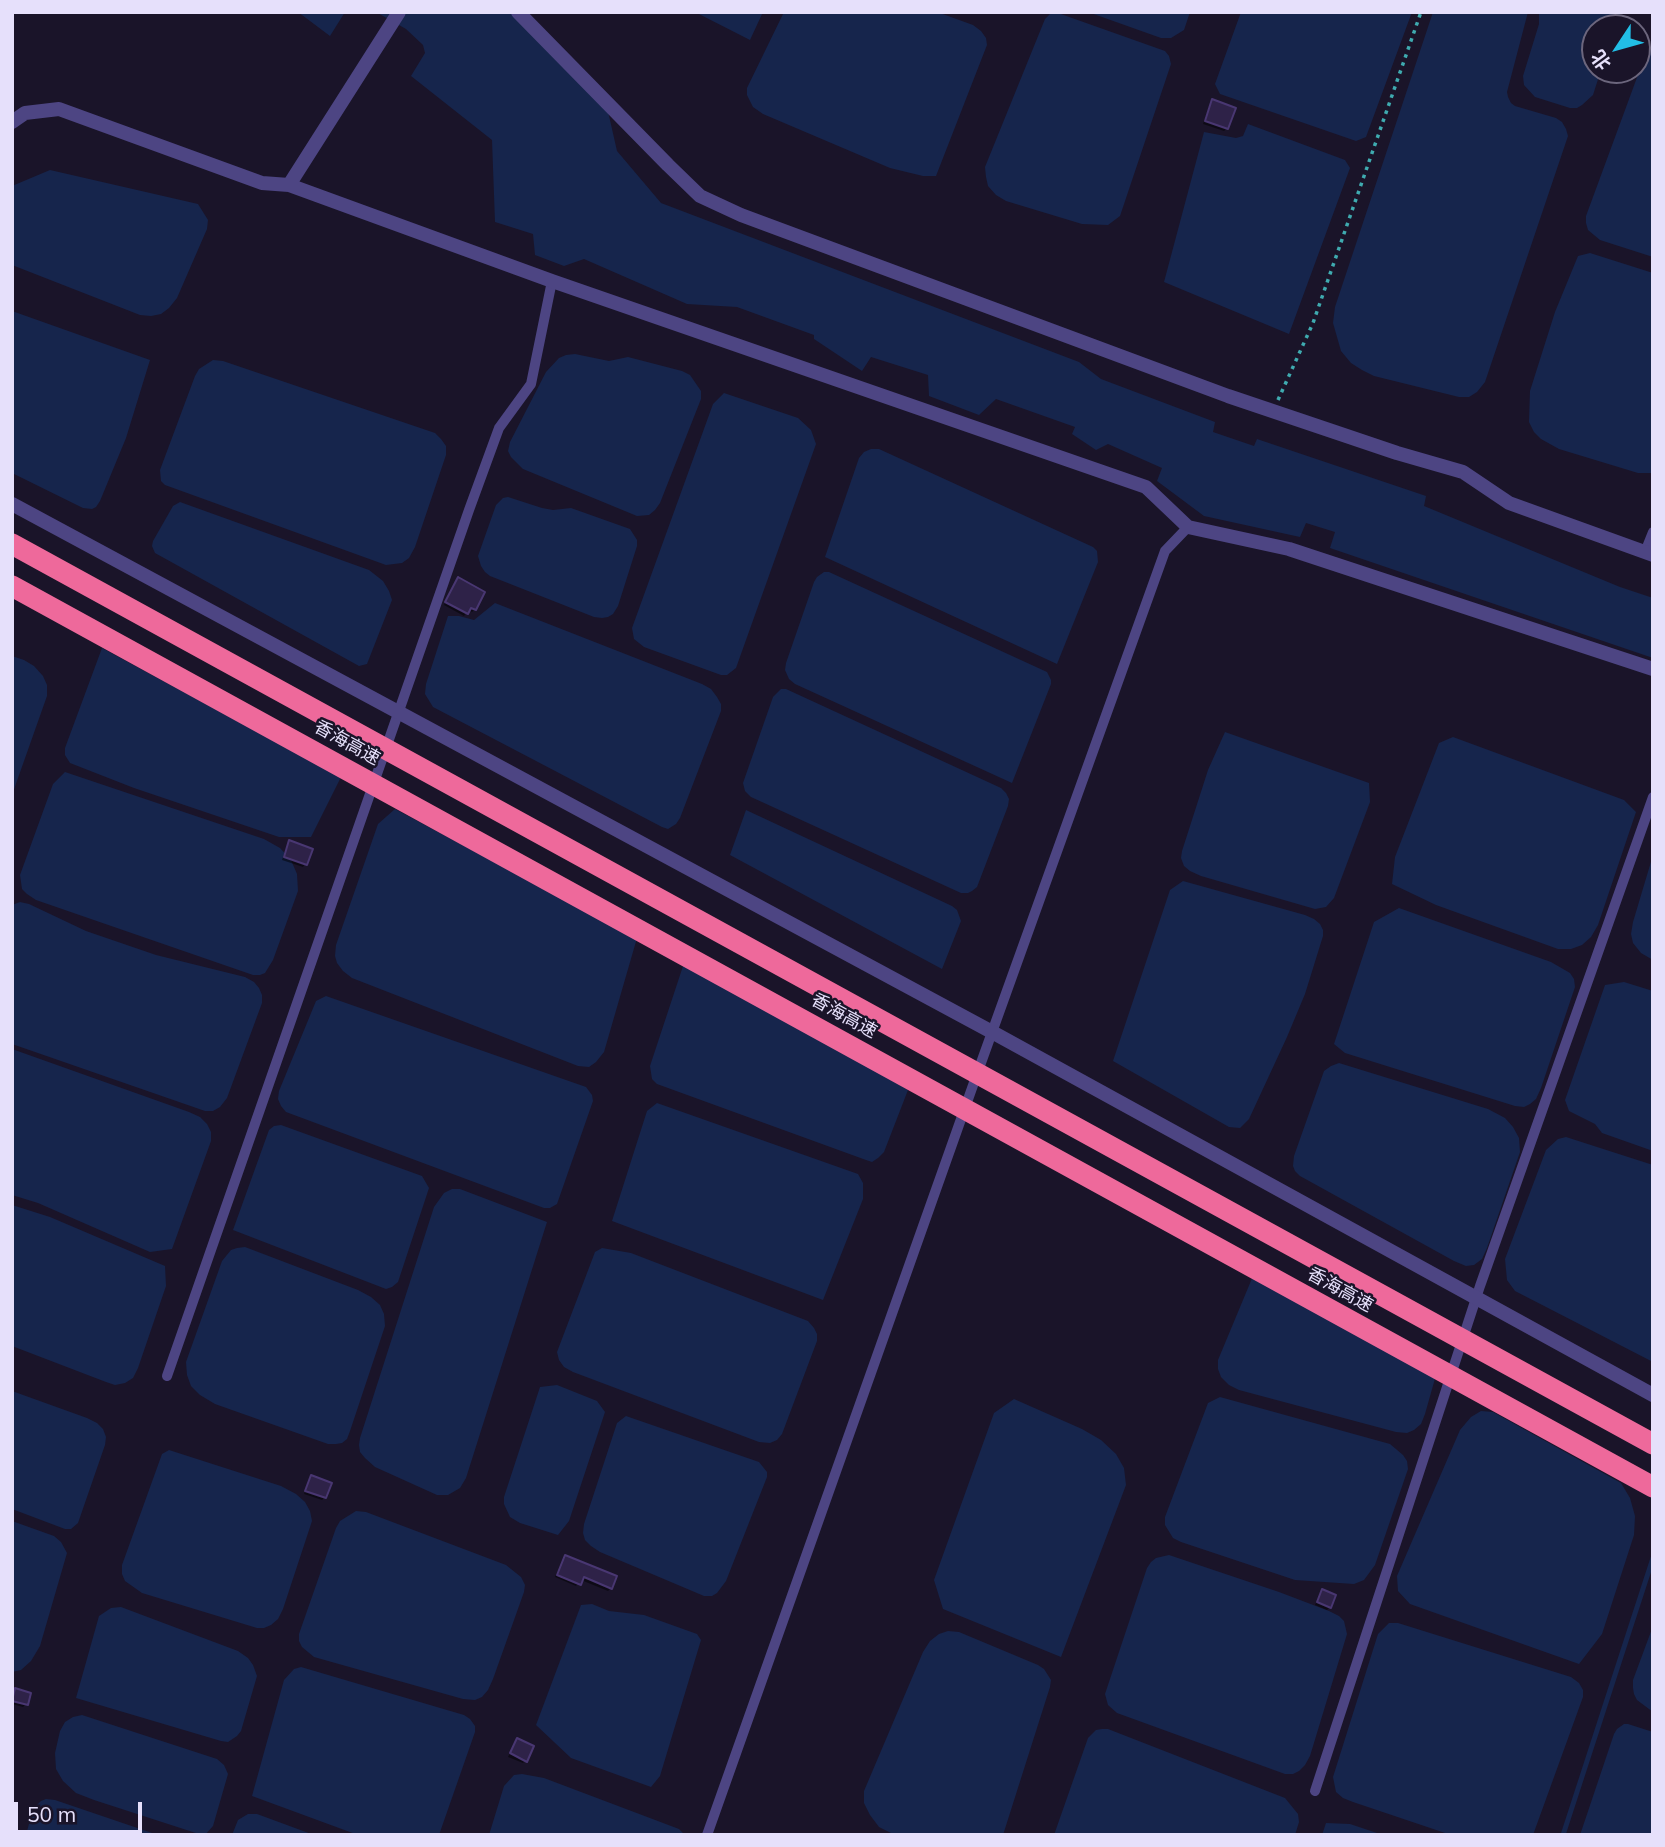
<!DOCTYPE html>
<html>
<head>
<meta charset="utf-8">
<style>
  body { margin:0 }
  #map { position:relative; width:1665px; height:1847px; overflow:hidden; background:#1a1429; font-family:Mulish,"Noto Sans SC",sans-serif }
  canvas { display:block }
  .frame { position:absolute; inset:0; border:14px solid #e6e0fb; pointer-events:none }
  .north { position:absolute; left:1581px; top:14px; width:70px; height:70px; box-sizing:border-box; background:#1a1429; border:2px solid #6c667d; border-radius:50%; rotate:234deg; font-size:19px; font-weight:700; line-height:28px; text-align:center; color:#e6e0fb }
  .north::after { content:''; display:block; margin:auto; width:24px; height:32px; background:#22bee6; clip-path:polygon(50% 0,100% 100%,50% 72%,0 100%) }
  .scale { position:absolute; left:14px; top:1802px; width:128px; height:32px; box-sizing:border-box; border:4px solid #e6e0fb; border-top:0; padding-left:9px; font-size:21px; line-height:24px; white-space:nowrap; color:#e6e0fb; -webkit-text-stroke:5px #1a1429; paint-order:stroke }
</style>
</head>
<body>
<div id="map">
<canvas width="1665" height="1847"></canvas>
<div class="frame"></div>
<div class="north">北</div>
<div class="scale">50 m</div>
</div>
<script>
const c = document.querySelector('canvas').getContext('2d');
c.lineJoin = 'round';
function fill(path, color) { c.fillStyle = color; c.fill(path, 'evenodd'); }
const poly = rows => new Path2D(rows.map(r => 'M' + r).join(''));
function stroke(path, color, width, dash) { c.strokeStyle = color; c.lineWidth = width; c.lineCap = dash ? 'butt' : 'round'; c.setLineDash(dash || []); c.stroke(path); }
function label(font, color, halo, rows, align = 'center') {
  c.font = font + ' Mulish,"Noto Sans SC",sans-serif'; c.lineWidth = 5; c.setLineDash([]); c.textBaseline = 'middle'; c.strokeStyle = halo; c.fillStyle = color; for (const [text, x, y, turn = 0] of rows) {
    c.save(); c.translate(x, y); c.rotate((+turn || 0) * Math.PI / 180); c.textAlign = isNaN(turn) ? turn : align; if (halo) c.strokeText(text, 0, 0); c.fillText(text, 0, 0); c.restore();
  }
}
fill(poly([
  [298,12,345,12,330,36],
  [376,12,521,12,605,98,617,151,661,203,1079,362,1101,379,1215,422,1213,432,1254,446,1257,439,1426,496,1424,506,1620,587,1653,598,1653,658,1330,548,1335,532,1306,523,1300,537,1204,516,1157,481,1162,468,1108,444,1096,450,1072,434,1075,427,996,399,979,415,929,396,928,375,871,357,862,371,814,339,814,335,737,307,687,304,584,259,564,266,535,255,533,234,495,222,492,140,411,76,425,53,423,45,406,29],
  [695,12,763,12,750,40],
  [784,12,937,12,973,25,981,31,986,38,987,45,936,176,923,176,890,168,763,114,753,107,747,95,747,88],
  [1088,12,1190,12,1184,30,1171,38,1161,38],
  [1241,12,1412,12,1366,137,1356,141,1220,94,1215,84],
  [1433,12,1528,12,1507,92,1508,97,1511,103,1515,106,1556,118,1562,122,1566,129,1568,136,1485,382,1477,392,1469,397,1459,397,1374,376,1362,370,1351,363,1341,351,1333,323,1335,307],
  [1539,12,1621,12,1615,28,1595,28,1595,70,1601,70,1593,95,1582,105,1577,108,1570,108,1535,97,1524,85,1523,76,1539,24],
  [1058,13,1165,51,1169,56,1171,64,1120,216,1108,225,1082,224,1006,201,996,195,988,186,986,177,985,167,1045,19,1050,14],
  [1653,47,1653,257,1600,240,1588,230,1586,223,1586,216,1646,53],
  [1248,124,1345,160,1350,168,1289,334,1164,282,1204,132,1236,138,1243,136],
  [50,170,198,204,208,220,207,229,177,298,169,308,161,314,151,316,140,315,12,265,12,186],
  [1590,253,1653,273,1653,473,1638,473,1559,449,1541,439,1534,432,1529,422,1530,391,1555,312,1578,256],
  [12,311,150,360,126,438,100,501,96,507,92,509,83,508,12,473],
  [575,354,609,361,628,357,682,371,690,375,701,391,701,399,660,503,655,510,649,515,637,516,523,469,511,457,508,451,510,442,546,372,559,358,566,355],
  [213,360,223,361,435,433,441,439,446,446,446,455,415,547,409,558,402,563,386,565,165,485,161,481,160,470,195,376,199,369],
  [724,393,798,418,811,430,816,444,736,668,727,675,721,675,644,647,634,639,632,628,713,404],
  [871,449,879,449,1093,547,1097,551,1098,562,1057,664,825,557,859,458,864,452],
  [508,497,542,508,553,510,571,508,630,529,637,540,637,546,618,606,613,614,608,617,602,618,594,617,490,576,485,572,481,566,478,556,496,505,503,498],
  [180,502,369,570,383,581,389,591,392,600,367,664,359,666,155,553,152,546,153,541,173,506],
  [824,572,829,572,1047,672,1051,680,1051,684,1012,783,795,684,789,679,785,670,786,663,814,582,817,577],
  [495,603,702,684,711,689,717,697,721,704,721,711,680,818,676,824,668,829,662,827,433,707,425,694,426,684,448,616,459,616,474,620],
  [102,648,341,777,311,837,279,837,134,788,70,763,65,755,65,748],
  [12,656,24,660,34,666,43,676,47,685,47,696,12,795],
  [781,689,786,689,1001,788,1006,793,1009,799,1008,806,977,887,972,891,968,893,961,893,751,797,745,791,743,783,773,697],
  [1225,732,1369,783,1370,802,1334,898,1326,907,1315,909,1201,876,1190,871,1184,866,1181,858,1182,851,1208,770],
  [1453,737,1624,800,1636,812,1598,925,1591,937,1582,945,1571,949,1558,949,1436,905,1392,884,1395,857,1439,743],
  [65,772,264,839,280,848,291,860,297,874,298,891,273,960,265,973,260,975,253,975,36,900,27,894,22,889,20,875,53,784],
  [395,809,637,938,604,1052,596,1062,589,1067,578,1066,352,978,343,971,337,963,335,956,336,945,378,824],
  [746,810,952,906,957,910,961,921,942,969,730,855],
  [1653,855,1653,960,1641,953,1633,943,1631,934,1633,922],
  [1183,881,1305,915,1314,919,1320,924,1323,930,1323,936,1305,994,1287,1037,1249,1119,1240,1128,1229,1127,1113,1061,1170,890],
  [20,902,29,904,86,931,156,955,245,977,254,982,259,988,262,995,262,1003,227,1098,220,1107,213,1111,205,1111,12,1044,12,905],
  [1399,908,1551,962,1570,973,1574,979,1575,987,1541,1088,1536,1099,1530,1104,1524,1107,1515,1106,1345,1053,1334,1044,1374,922],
  [685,960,908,1090,884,1152,878,1158,872,1162,866,1160,657,1084,652,1079,650,1066],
  [1624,982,1653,991,1653,1151,1602,1133,1595,1124,1569,1111,1565,1100,1605,985],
  [326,996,586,1087,592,1095,593,1101,557,1204,550,1208,544,1208,286,1112,281,1106,278,1099,279,1091,316,1001],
  [12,1049,189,1112,200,1117,207,1124,211,1132,211,1141,172,1249,150,1252,38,1203,12,1195],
  [1339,1063,1488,1109,1505,1118,1513,1127,1519,1138,1520,1152,1487,1248,1482,1259,1474,1265,1466,1266,1454,1261,1300,1176,1295,1171,1293,1166,1294,1156,1324,1071,1331,1066],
  [657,1103,858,1174,863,1183,863,1199,823,1300,612,1221,647,1111],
  [281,1125,422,1176,429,1188,398,1282,392,1287,386,1289,233,1230,269,1130,274,1126],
  [1566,1137,1653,1165,1653,1362,1515,1291,1507,1280,1505,1259,1546,1150,1558,1139],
  [452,1189,460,1189,547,1222,466,1478,460,1488,448,1495,437,1495,375,1467,365,1458,360,1452,359,1445,360,1438,434,1207,444,1193],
  [12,1205,50,1217,165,1266,166,1286,138,1368,133,1378,125,1383,115,1385,106,1382,12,1346],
  [245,1247,358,1290,371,1297,380,1305,384,1314,385,1326,350,1431,347,1439,342,1443,336,1444,328,1444,215,1404,200,1395,191,1386,187,1375,186,1362,222,1261,231,1250,237,1248],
  [602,1248,631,1253,808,1321,814,1328,817,1334,817,1341,782,1434,777,1440,770,1443,759,1442,573,1372,564,1367,559,1360,557,1352,595,1252],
  [1253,1276,1436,1375,1425,1414,1421,1424,1414,1430,1407,1433,1396,1432,1239,1390,1229,1385,1221,1377,1218,1369,1218,1360],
  [557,1385,597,1401,605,1412,569,1521,558,1535,520,1523,510,1517,504,1504,504,1497,540,1387],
  [12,1391,87,1418,97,1423,103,1429,106,1437,105,1445,78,1523,71,1529,65,1529,12,1509],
  [1220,1397,1390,1444,1403,1455,1407,1461,1408,1469,1375,1565,1364,1580,1354,1584,1295,1580,1181,1542,1173,1538,1165,1525,1165,1517,1208,1403],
  [1014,1399,1082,1429,1101,1440,1116,1454,1124,1468,1126,1485,1061,1657,943,1609,934,1580,994,1413],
  [1481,1411,1493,1412,1621,1483,1630,1498,1635,1516,1634,1535,1602,1634,1579,1664,1410,1604,1398,1591,1397,1576,1460,1430,1471,1417],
  [626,1416,759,1462,767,1472,767,1477,726,1581,717,1593,712,1596,704,1596,600,1552,591,1546,585,1540,583,1533,584,1524,617,1423],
  [169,1450,281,1486,296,1494,305,1502,310,1511,312,1521,283,1609,278,1619,271,1625,264,1628,257,1628,142,1593,125,1581,122,1574,122,1565,162,1454],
  [356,1511,366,1512,506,1565,521,1577,525,1585,524,1592,493,1679,488,1690,482,1697,475,1700,463,1699,314,1657,302,1647,299,1641,299,1634,336,1528,340,1521],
  [12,1521,54,1536,61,1542,67,1553,40,1646,31,1661,21,1670,12,1672],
  [1169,1555,1279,1592,1329,1611,1339,1616,1344,1621,1347,1634,1310,1756,1305,1765,1299,1771,1293,1774,1285,1774,1117,1713,1108,1705,1105,1694,1147,1568,1151,1562,1156,1558],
  [592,1604,609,1611,644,1615,697,1634,701,1640,660,1776,651,1787,571,1758,536,1725,581,1605],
  [121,1607,238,1651,248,1658,253,1665,257,1676,241,1731,237,1736,228,1742,221,1741,76,1698,99,1616,111,1608],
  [1389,1623,1398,1623,1571,1677,1579,1683,1583,1690,1583,1697,1533,1835,1451,1835,1353,1802,1343,1798,1336,1792,1333,1777,1378,1634],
  [1653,1626,1653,1712,1637,1700,1634,1694,1633,1688,1633,1680],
  [948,1631,959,1632,1038,1665,1044,1669,1051,1680,1050,1687,1003,1835,895,1835,879,1827,870,1815,864,1803,864,1791,923,1652,930,1641,939,1634],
  [301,1667,464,1715,470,1719,475,1726,475,1732,439,1835,358,1835,252,1796,284,1680,294,1669],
  [82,1715,217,1759,224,1765,228,1774,213,1826,205,1835,202,1835,94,1800,76,1793,63,1781,56,1769,55,1753,60,1731,65,1722,73,1717],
  [1624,1724,1628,1724,1653,1732,1653,1835,1580,1835,1614,1734,1617,1729],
  [1102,1729,1108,1729,1285,1798,1298,1814,1299,1822,1295,1835,1054,1835,1088,1738,1096,1730],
  [522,1774,544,1778,679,1829,685,1835,489,1835,504,1786,514,1775],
  [46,1799,55,1800,158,1835,26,1835,33,1809,41,1801],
  [248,1814,257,1814,314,1835,232,1835,238,1820],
  [1326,1823,1350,1824,1383,1835,1322,1835]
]), '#16254c');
fill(poly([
  [1213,101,1227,128,1224,131,1203,124,1210,104],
  [455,582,475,609,472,612,468,610,464,616,444,605],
  [290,843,305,864,303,867,282,860,287,845],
  [312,1477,325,1497,322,1500,304,1494,309,1480],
  [565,1557,611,1588,608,1591,581,1580,576,1586,555,1577,563,1560],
  [1322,1591,1330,1607,1327,1610,1315,1605],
  [12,1689,29,1694,26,1704,23,1707,12,1704],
  [515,1743,525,1761,523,1763,508,1757]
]), '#0007');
stroke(poly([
  [1563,1835,1653,1558]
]), '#16254c', 5);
const building = poly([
  [1212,99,1236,108,1228,129,1205,121,1212,99],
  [458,577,485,592,476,610,471,608,468,614,445,602,458,577],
  [289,840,313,849,307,865,284,857,289,840],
  [311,1475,332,1483,326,1498,305,1491,311,1475],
  [565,1555,617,1576,612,1589,584,1577,581,1585,557,1575,565,1555],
  [1322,1589,1336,1595,1331,1608,1317,1602,1322,1589],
  [15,1688,31,1693,28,1705,12,1701,15,1688],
  [517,1738,534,1746,527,1762,510,1753,517,1738]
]);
fill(building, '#2e2248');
stroke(building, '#493772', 2);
stroke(poly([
  [1278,400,1313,323,1421,12]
]), '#3fabb0', 3.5, [3.5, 5]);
stroke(poly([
  [1645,552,1653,532],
  [167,1376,469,510,499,428,531,384,552,281],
  [1315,1791,1480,1286,1653,797],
  [707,1835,977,1074,1165,551,1188,527]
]), '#4d4583', 10);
stroke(poly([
  [518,12,668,165,700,196,741,215,1228,396,1397,453,1463,472,1509,503,1653,555],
  [12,122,25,113,59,109,262,183,289,185,552,281,1146,487,1188,527,1289,549,1653,669],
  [289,185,399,12],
  [12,504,992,1032,1653,1395]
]), '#4d4583', 14);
stroke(poly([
  [12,544,1653,1444],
  [12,586,1653,1487]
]), '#ee699b', 21);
label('18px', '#e6e0fb', '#1a1429', [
  ["香海高速",347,743,29],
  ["香海高速",844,1016,29],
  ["香海高速",1340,1290,29]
]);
</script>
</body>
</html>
